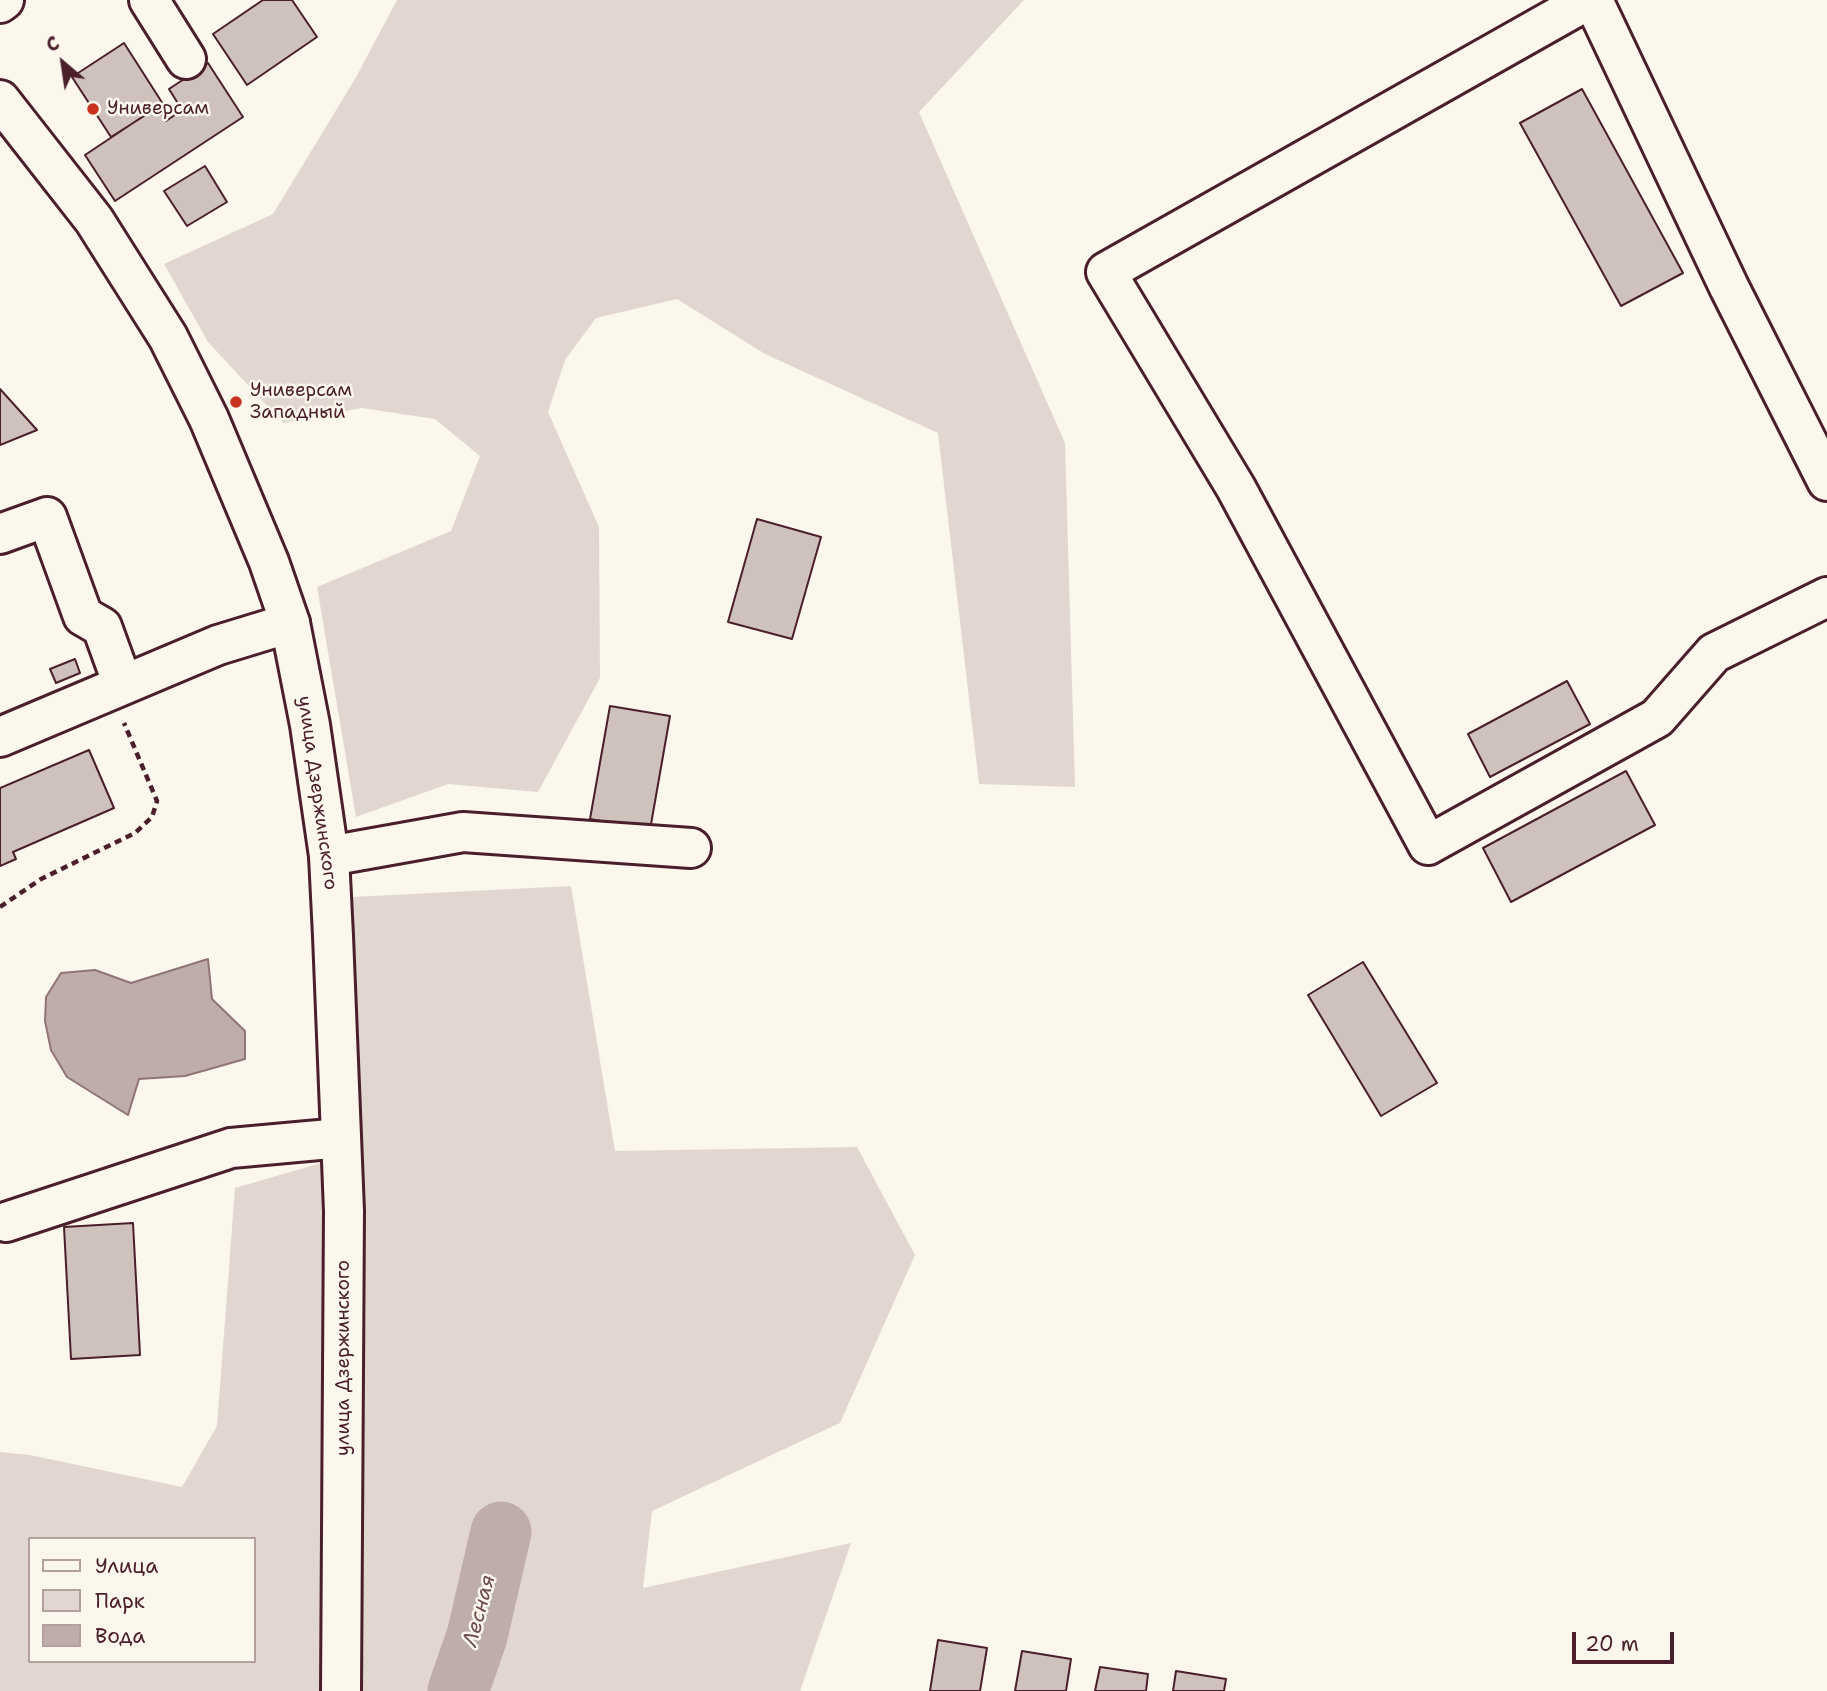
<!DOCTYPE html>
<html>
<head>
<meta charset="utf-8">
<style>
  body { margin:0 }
  #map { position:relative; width:1827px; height:1691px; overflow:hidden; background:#fbf7ec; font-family:"Shantell Sans",sans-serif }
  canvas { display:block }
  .legend { position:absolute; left:28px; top:1537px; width:228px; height:126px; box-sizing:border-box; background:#fbf7ec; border:2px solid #b4a19f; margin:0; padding:9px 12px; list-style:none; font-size:21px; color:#4a1f2b }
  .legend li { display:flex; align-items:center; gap:14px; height:35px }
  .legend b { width:35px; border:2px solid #b4a19f }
  .north { position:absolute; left:28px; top:28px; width:70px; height:70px; -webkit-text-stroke:5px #fbf7ec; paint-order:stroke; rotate:331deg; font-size:19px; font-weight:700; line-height:28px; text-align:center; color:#4a1f2b }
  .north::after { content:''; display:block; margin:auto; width:24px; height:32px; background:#4a1f2b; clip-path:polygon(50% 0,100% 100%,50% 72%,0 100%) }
  .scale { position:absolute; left:1572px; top:1632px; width:102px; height:32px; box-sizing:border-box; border:4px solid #4a1f2b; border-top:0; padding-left:9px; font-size:21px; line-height:24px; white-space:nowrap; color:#4a1f2b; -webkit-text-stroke:5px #fbf7ec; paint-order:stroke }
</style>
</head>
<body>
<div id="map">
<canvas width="1827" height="1691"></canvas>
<ul class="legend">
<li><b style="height:9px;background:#fbf7ec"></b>Улица</li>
<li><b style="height:19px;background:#e2d7d0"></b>Парк</li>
<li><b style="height:19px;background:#bfadaa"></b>Вода</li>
</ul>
<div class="north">С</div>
<div class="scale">20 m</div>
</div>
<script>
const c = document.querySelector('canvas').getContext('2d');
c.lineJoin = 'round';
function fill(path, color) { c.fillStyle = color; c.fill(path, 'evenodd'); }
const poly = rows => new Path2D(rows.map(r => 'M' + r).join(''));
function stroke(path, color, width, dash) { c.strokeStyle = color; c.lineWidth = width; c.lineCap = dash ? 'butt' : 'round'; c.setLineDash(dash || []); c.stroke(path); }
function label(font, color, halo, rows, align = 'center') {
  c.font = font + ' "Shantell Sans",sans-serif'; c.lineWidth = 5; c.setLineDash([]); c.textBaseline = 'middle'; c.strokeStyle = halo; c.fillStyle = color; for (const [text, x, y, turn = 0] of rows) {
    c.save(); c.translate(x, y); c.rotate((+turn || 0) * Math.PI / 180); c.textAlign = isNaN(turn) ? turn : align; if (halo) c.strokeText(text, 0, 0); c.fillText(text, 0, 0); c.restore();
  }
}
fill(poly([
  [397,0,1024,0,919,112,1065,443,1075,787,979,784,938,433,765,354,677,299,596,318,565,360,548,412,599,527,600,678,538,792,448,784,356,817,317,587,451,531,480,456,435,419,362,408,283,423,208,342,164,264,273,214,355,79],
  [571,886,615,1151,857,1147,915,1255,840,1423,652,1511,643,1588,851,1543,800,1691,0,1691,0,1452,30,1455,182,1487,217,1426,235,1188,359,1152,352,897],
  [30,1539,254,1539,254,1661,30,1661]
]), '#e2d7d0');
const water = poly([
  [208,959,212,999,245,1031,245,1059,185,1076,139,1079,128,1115,67,1077,51,1050,45,1021,46,997,61,973,95,970,131,983,208,959]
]);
fill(water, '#bfadaa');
stroke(water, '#907477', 2);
stroke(poly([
  [458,1691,477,1636,501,1532]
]), '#bfadaa', 61);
const building = poly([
  [263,0,292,0,317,37,247,85,213,34,263,0],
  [124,43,163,104,111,137,72,77,124,43],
  [208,63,243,117,115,201,85,155,157,107,166,121,182,110,169,89,208,63],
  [1582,89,1683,273,1621,306,1520,123,1582,89],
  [205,166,227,202,187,226,164,191,205,166],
  [0,389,37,430,0,445,0,389],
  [757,519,821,537,792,639,728,622,757,519],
  [75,659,80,673,56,683,50,669,75,659],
  [1567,681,1590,724,1490,777,1468,734,1567,681],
  [610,706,670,716,650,830,590,819,610,706],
  [89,750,114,808,13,852,16,859,0,866,0,788,89,750],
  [1626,771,1655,825,1511,902,1483,848,1626,771],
  [1363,962,1437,1083,1381,1116,1308,995,1363,962],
  [133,1223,140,1355,71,1359,64,1227,133,1223],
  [938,1640,987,1648,980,1691,930,1691,938,1640],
  [1022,1651,1071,1659,1066,1691,1015,1691,1022,1651],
  [1100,1667,1148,1674,1146,1691,1095,1691,1100,1667],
  [1176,1671,1226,1679,1224,1691,1173,1691,1176,1671]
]);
fill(building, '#cfc2bc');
stroke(building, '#4a1f2b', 2);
const minor = poly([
  [149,0,186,59],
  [1588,0,1106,272,1236,488,1428,845,1657,718,1714,653,1827,597],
  [1593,0,1729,287,1827,481],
  [0,3,4,0],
  [0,534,47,517,83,616,102,627,123,685],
  [0,737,218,645,290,623],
  [329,856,463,832,691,848],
  [6,1222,231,1148,341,1138]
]);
const major = poly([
  [0,100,94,220,168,337,209,419,269,562,290,623,310,725,329,856,333,936,344,1211,341,1691]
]);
stroke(minor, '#4a1f2b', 44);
stroke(major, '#4a1f2b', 44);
stroke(poly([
  [0,907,41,879,135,833,152,817,157,801,124,723]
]), '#4a1f2b', 4.5, [7, 5]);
stroke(minor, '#fbf7ec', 38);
stroke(major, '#fbf7ec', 38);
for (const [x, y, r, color] of [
  [93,109,7,"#c8321e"],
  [236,402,7,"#c8321e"]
]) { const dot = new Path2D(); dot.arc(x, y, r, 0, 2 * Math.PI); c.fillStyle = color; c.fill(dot); stroke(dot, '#fbf7ec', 2.5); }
label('19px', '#4a1f2b', '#fbf7ec', [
  ["Универсам",107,109],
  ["Универсам",250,391],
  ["Западный",250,413]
], 'left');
label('19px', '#4a1f2b', '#fbf7ec', [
  ["улица Дзержинского",317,793,82],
  ["улица Дзержинского",344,1358,-90]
]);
label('italic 21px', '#6d4a51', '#fbf7ec', [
  ["Лесная",480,1611,-75]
]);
</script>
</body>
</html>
